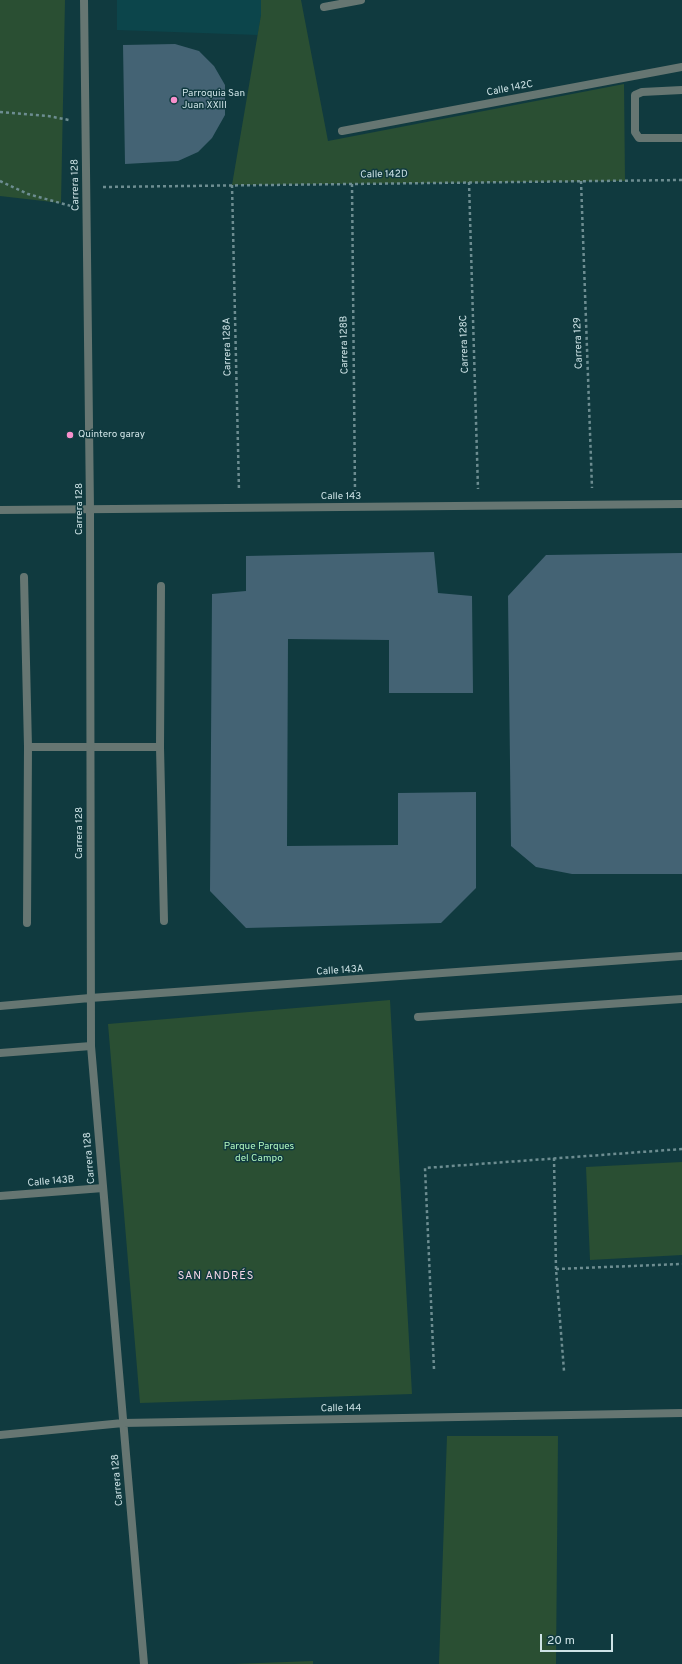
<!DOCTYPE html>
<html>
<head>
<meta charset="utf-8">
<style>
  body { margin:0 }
  #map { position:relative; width:682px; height:1664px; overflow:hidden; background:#103a3f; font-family:Overpass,sans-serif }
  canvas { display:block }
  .scale { position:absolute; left:540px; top:1634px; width:73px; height:18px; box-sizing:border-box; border:2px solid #cee3e6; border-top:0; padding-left:5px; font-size:12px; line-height:14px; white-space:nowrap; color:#cee3e6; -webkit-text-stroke:3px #103a3f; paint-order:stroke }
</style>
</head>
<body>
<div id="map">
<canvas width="682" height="1664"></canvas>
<div class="scale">20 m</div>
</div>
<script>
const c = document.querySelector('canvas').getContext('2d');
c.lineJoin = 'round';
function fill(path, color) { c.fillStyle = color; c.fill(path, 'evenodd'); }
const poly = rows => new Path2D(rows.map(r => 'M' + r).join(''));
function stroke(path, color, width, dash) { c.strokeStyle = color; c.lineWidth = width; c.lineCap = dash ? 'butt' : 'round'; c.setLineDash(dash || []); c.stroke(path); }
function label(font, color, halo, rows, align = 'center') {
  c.font = font + ' Overpass,sans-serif'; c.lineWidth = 3; c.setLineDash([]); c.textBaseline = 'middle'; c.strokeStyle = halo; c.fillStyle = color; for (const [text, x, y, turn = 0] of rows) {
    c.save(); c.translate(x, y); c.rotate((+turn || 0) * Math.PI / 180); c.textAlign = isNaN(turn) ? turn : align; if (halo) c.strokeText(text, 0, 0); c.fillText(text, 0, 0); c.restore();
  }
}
fill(poly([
  [117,0,261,0,261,15,258,35,117,30]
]), '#0c454b');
fill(poly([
  [0,0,65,0,61,203,0,196],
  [261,0,301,0,328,141,624,84,625,181,232,185,261,15],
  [390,1000,412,1394,140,1403,108,1024],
  [682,1162,682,1255,590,1260,586,1167],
  [447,1436,558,1436,556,1664,439,1664],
  [313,1661,313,1664,233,1664]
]), '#2a4f33');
fill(poly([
  [175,44,199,51,214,66,225,85,225,115,212,138,198,152,178,161,125,164,123,45],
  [434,552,438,593,472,596,473,693,389,693,389,640,288,639,287,846,398,845,398,793,476,792,476,888,441,923,246,928,210,891,212,594,246,591,246,556],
  [682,553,682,874,572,874,536,867,511,846,508,596,546,555]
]), '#446374');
stroke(poly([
  [0,112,48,116,69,120],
  [0,181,28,194,71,206],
  [581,181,592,488],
  [469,182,478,489],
  [352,184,355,491],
  [232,185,239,491],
  [103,187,682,180],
  [554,1158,556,1269,564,1371],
  [556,1269,682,1264],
  [434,1369,425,1168,682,1149]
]), '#6d8d91', 2.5, [3, 3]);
stroke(poly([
  [324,7,361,0],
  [682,90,642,92,635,95,635,132,639,138,682,138],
  [342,131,682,67],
  [24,577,28,747,27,923],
  [161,586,160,747,164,921],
  [28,747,160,747],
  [418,1017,682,999],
  [0,1196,103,1188]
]), '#667672', 8);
stroke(poly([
  [0,510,682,504],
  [90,998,682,956],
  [0,1053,91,1046]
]), '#667672', 8);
stroke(poly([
  [84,0,90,509,91,1046,144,1664],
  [0,1006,90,998],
  [0,1435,123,1423,682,1413]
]), '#667672', 8);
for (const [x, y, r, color] of [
  [174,100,4,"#f890cc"],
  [70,435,4,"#f890cc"]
]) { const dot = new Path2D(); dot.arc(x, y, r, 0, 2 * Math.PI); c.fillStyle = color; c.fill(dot); stroke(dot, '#103a3f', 1.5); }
label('10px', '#cee3e6', '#103a3f', [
  ["Calle 142C",510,89,-11],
  ["Calle 142D",384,175,-1],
  ["Carrera 128",76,185,-91],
  ["Carrera 129",579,343,-92],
  ["Carrera 128C",465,344,-92],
  ["Carrera 128B",345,345,-91],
  ["Carrera 128A",228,347,-91],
  ["Calle 143",341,497],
  ["Carrera 128",80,509,-90],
  ["Carrera 128",80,833,-90],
  ["Calle 143A",340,971,-4],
  ["Carrera 128",90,1158,-95],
  ["Calle 143B",51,1182,-5],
  ["Calle 144",341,1409,-1],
  ["Carrera 128",118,1480,-95]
]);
label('10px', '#cee3e6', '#103a3f', [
  ["Parroquia San",182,94],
  ["Juan XXIII",182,106],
  ["Quintero garay",78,435]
], 'left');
label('10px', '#b2f7bf', '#103a3f', [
  ["Parque Parques",259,1147],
  ["del Campo",259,1159]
]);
c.letterSpacing = '1px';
label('11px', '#f5d7e7', '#103a3f', [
  ["SAN ANDRÉS",216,1277]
]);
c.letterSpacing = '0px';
</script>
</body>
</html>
